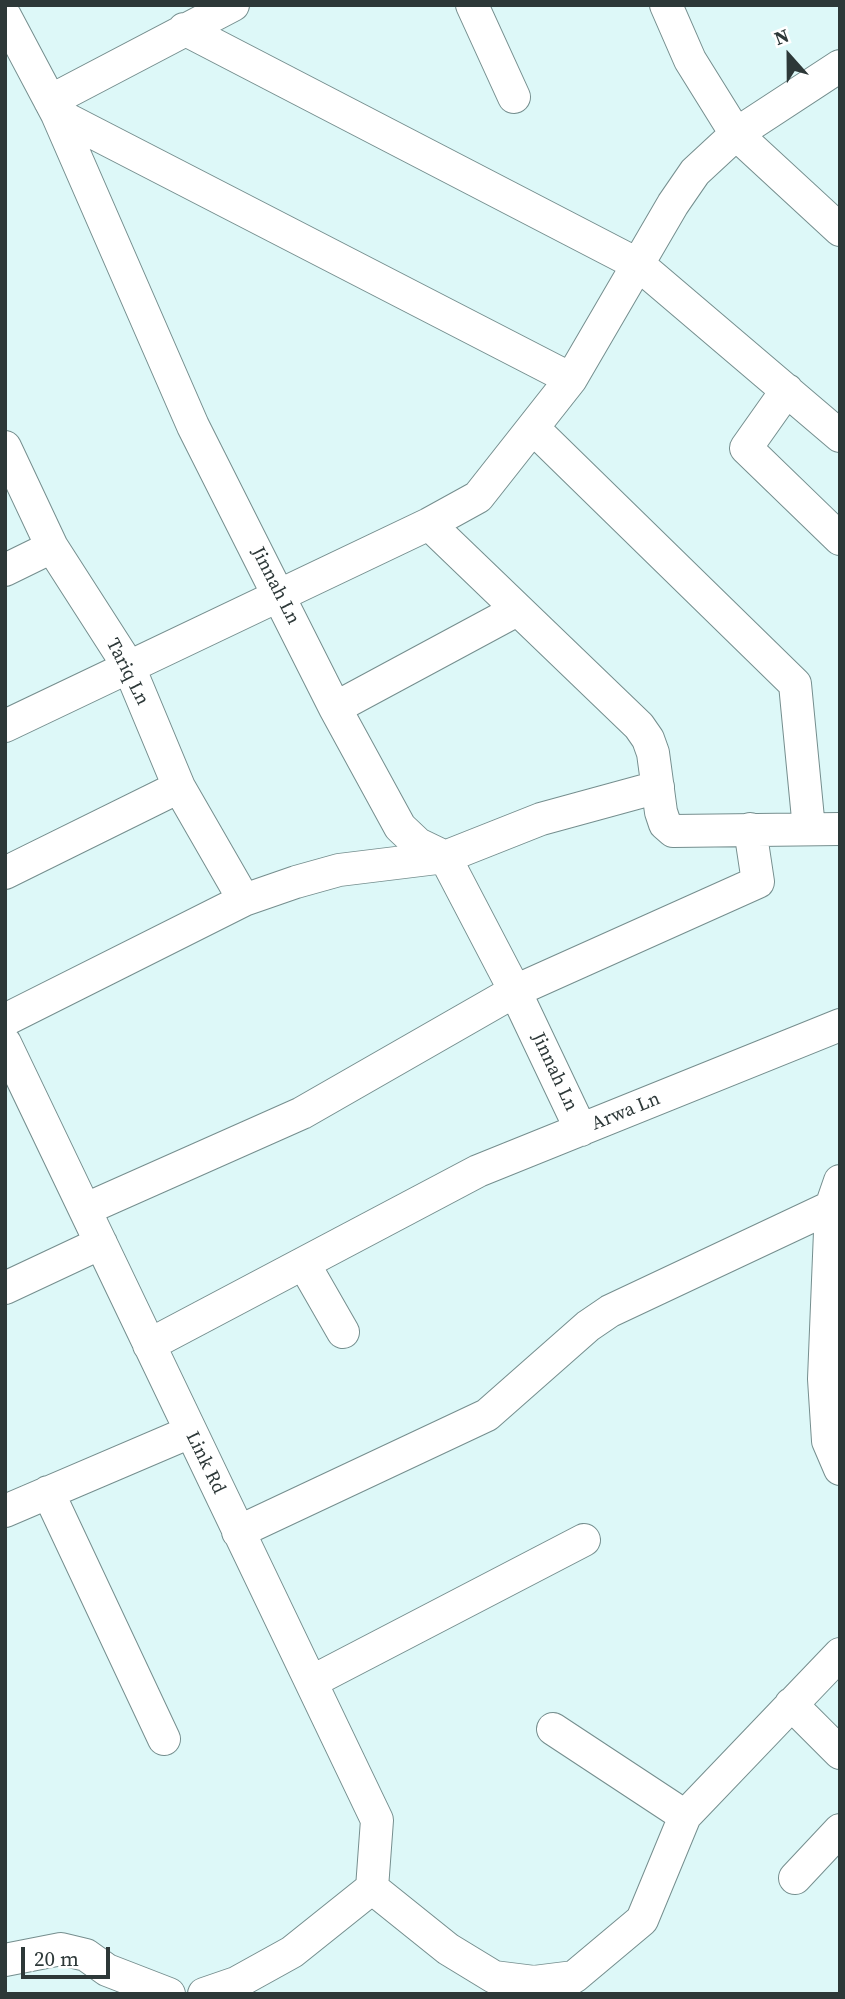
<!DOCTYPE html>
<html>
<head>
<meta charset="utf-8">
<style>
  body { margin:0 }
  #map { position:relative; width:845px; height:1999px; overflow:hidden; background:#ddf8f8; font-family:"Source Serif 4",serif }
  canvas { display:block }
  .frame { position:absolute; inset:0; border:7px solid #2d3838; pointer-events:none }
  .north { position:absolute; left:754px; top:21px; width:70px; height:70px; -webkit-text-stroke:5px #fff; paint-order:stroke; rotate:339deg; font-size:19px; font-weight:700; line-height:28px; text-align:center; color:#2d3838 }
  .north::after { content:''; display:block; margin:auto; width:24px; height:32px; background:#2d3838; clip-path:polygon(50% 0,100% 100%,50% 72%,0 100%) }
  .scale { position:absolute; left:21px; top:1947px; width:89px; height:32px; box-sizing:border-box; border:4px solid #2d3838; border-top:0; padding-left:9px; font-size:21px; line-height:24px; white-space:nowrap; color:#2d3838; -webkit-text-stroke:5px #fff; paint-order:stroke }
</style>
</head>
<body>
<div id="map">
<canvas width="845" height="1999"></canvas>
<div class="frame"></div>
<div class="north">N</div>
<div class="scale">20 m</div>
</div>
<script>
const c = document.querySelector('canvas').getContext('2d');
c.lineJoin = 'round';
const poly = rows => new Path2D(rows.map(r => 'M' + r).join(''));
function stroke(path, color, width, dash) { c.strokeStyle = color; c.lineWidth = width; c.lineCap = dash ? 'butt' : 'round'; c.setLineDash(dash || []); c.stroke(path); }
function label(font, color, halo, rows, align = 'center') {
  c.font = font + ' "Source Serif 4",serif'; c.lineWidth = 5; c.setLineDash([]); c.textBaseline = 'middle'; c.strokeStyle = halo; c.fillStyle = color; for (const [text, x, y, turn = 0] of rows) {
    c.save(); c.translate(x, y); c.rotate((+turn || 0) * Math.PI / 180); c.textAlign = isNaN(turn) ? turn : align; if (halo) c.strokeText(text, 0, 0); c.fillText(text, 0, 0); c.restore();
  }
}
const minor = poly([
  [472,5,514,97],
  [666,5,690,60,736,134,840,230],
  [5,16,57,114,193,426,335,708,400,827,418,844,445,857,515,991,581,1130],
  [184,29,639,265,840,436],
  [50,101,233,5],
  [57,114,571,379],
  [787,390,746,448,840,539],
  [533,428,795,684,809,829],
  [5,447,52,547,129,667,179,787,244,900],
  [429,524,639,726,648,739,653,753,661,812,665,824,673,831,840,829],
  [5,570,52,547],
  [335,708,517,610],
  [5,726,429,524,478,497,571,379,673,204,695,172,736,134,840,66],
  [5,873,179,787],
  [5,1020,244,900,296,882,339,870,445,857,541,819,658,787],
  [5,1043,377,1820,372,1888],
  [840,1181,831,1207,824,1379,828,1441,840,1469],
  [86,1209,302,1113,515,991,758,882,750,829],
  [304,1264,343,1332],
  [5,1288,101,1243],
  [149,1345,478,1171,840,1025],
  [48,1492,164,1739],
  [5,1511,190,1432],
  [238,1532,487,1415,588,1326,610,1311,831,1207],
  [311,1682,584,1540],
  [791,1704,840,1753],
  [553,1729,685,1816],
  [795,1878,840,1830],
  [5,1960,61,1949,86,1955,107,1970,169,1994],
  [204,1994,236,1983,292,1952,372,1888,448,1949,494,1977,534,1982,574,1977,642,1920,685,1816,840,1654]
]);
stroke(minor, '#758e8e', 34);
stroke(minor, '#fff', 32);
label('19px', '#2d3838', '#fff', [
  ["Jinnah Ln",275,586,63],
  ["Tariq Ln",127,672,63],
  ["Jinnah Ln",554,1072,65],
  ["Arwa Ln",626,1112,-22],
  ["Link Rd",205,1463,64]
]);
</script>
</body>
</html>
